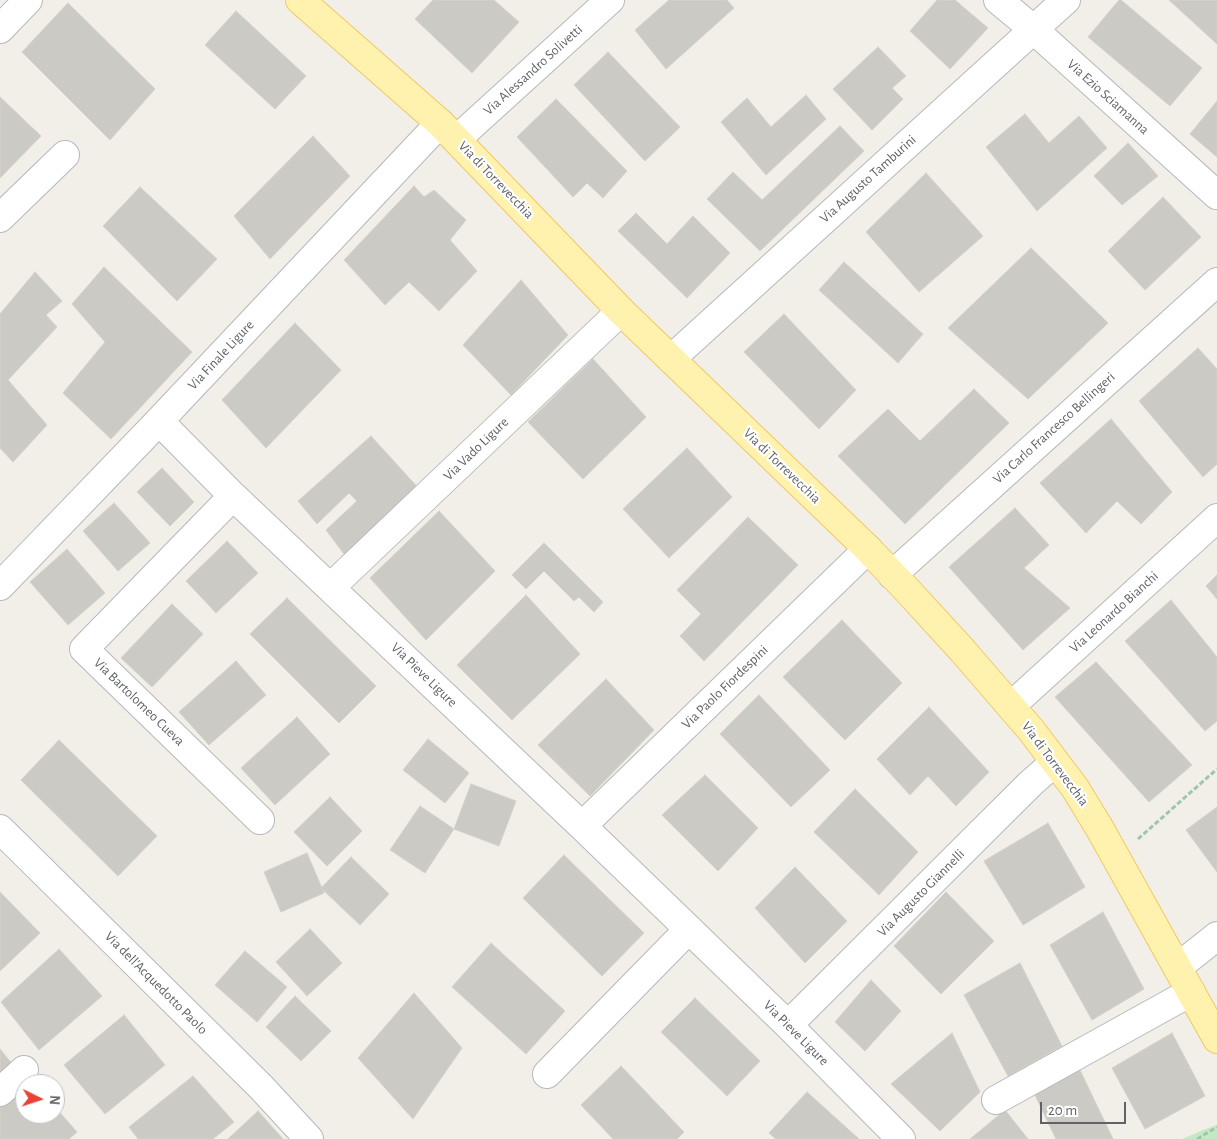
<!DOCTYPE html>
<html>
<head>
<meta charset="utf-8">
<style>
  body { margin:0 }
  #map { position:relative; width:1217px; height:1139px; overflow:hidden; background:#f1efe8; font-family:"Alegreya Sans",sans-serif }
  canvas { display:block }
  .north { position:absolute; left:15px; top:1074px; width:50px; height:50px; box-sizing:border-box; background:#fff; border:1px solid #bfc1c3; border-radius:50%; rotate:94deg; font-size:14px; font-weight:700; line-height:20px; text-align:center; color:#5f6368 }
  .north::after { content:''; display:block; margin:auto; width:18px; height:22px; background:#ea4335; clip-path:polygon(50% 0,100% 100%,50% 72%,0 100%) }
  .scale { position:absolute; left:1040px; top:1102px; width:86px; height:22px; box-sizing:border-box; border:2px solid #5f6368; border-top:0; padding-left:6px; font-size:15px; line-height:18px; white-space:nowrap; color:#5f6368; -webkit-text-stroke:4px #fff; paint-order:stroke }
</style>
</head>
<body>
<div id="map">
<canvas width="1217" height="1139"></canvas>
<div class="north">N</div>
<div class="scale">20 m</div>
</div>
<script>
const c = document.querySelector('canvas').getContext('2d');
c.lineJoin = 'round';
function fill(path, color) { c.fillStyle = color; c.fill(path, 'evenodd'); }
const poly = rows => new Path2D(rows.map(r => 'M' + r).join(''));
function stroke(path, color, width, dash) { c.strokeStyle = color; c.lineWidth = width; c.lineCap = dash ? 'butt' : 'round'; c.setLineDash(dash || []); c.stroke(path); }
function label(font, color, halo, rows, align = 'center') {
  c.font = font + ' "Alegreya Sans",sans-serif'; c.lineWidth = 4.5; c.setLineDash([]); c.textBaseline = 'middle'; c.strokeStyle = halo; c.fillStyle = color; for (const [text, x, y, turn = 0] of rows) {
    c.save(); c.translate(x, y); c.rotate((+turn || 0) * Math.PI / 180); c.textAlign = isNaN(turn) ? turn : align; if (halo) c.strokeText(text, 0, 0); c.fillText(text, 0, 0); c.restore();
  }
}
fill(poly([
  [1217,1125,1217,1139,1182,1139,1203,1130]
]), '#c5e8c5');
const building = poly([
  [433,0,494,0,519,22,472,73,415,19,433,0],
  [669,0,727,0,734,8,666,69,635,30,669,0],
  [937,0,955,0,988,28,950,69,910,31,937,0],
  [1119,0,1121,0,1202,68,1170,106,1088,37,1119,0],
  [1169,0,1217,0,1217,44,1169,0],
  [68,3,155,89,110,140,22,52,68,3],
  [236,11,306,76,275,109,205,45,236,11],
  [878,47,906,76,892,88,903,99,872,130,833,89,878,47],
  [608,52,680,127,645,161,574,85,608,52],
  [806,95,826,119,766,175,721,122,747,98,771,127,806,95],
  [0,97,41,136,0,178,0,97],
  [556,99,627,171,603,198,587,183,573,197,517,137,556,99],
  [1217,101,1217,157,1190,134,1217,101],
  [1025,114,1049,143,1079,116,1107,148,1037,211,986,147,1025,114],
  [840,126,864,151,760,251,707,199,733,172,762,200,840,126],
  [313,136,350,176,270,259,234,216,313,136],
  [1128,143,1158,176,1122,205,1094,176,1128,143],
  [926,173,983,236,919,292,866,232,926,173],
  [414,186,424,197,434,190,466,220,450,240,477,271,439,311,409,282,385,305,344,260,414,186],
  [140,187,217,259,177,301,103,226,140,187],
  [1163,197,1201,237,1145,290,1108,251,1163,197],
  [636,213,667,244,693,216,730,253,687,298,618,231,636,213],
  [1031,248,1108,323,1028,399,948,328,1031,248],
  [844,262,923,334,898,363,819,290,844,262],
  [104,267,192,352,111,439,63,393,105,342,72,304,104,267],
  [35,272,62,301,46,315,57,327,8,380,47,425,13,462,0,448,0,314,35,272],
  [521,280,568,335,511,395,463,345,521,280],
  [784,314,856,390,819,429,744,352,784,314],
  [295,323,341,370,266,448,222,400,295,323],
  [1198,348,1217,369,1217,464,1203,477,1139,401,1198,348],
  [593,359,646,417,583,479,528,422,593,359],
  [974,389,1009,423,905,524,838,456,888,409,920,441,974,389],
  [1111,419,1172,492,1141,524,1117,501,1086,533,1040,483,1111,419],
  [371,436,421,491,347,558,326,530,357,501,349,493,317,524,298,501,371,436],
  [687,448,732,497,669,558,623,509,687,448],
  [162,468,194,502,170,526,137,492,162,468],
  [114,503,150,543,118,571,83,531,114,503],
  [1015,508,1049,545,1024,568,1070,608,1023,650,949,567,1015,508],
  [439,511,495,571,426,640,370,578,439,511],
  [748,517,798,565,704,661,680,636,701,614,677,590,748,517],
  [227,541,258,573,216,613,186,581,227,541],
  [544,543,603,602,594,612,579,597,574,601,544,571,526,589,512,575,544,543],
  [67,549,105,593,68,625,30,582,67,549],
  [1217,575,1217,599,1206,586,1217,575],
  [526,595,580,654,512,720,457,665,526,595],
  [287,598,376,686,339,723,250,634,287,598],
  [1171,600,1217,657,1217,721,1205,731,1125,641,1171,600],
  [172,604,203,634,152,687,121,658,172,604],
  [842,620,902,683,845,740,783,677,842,620],
  [236,661,266,695,209,745,179,712,236,661],
  [1096,662,1192,765,1149,802,1055,697,1096,662],
  [606,679,654,730,590,796,538,745,606,679],
  [759,695,830,770,791,807,720,734,759,695],
  [929,707,989,772,956,806,928,776,910,795,877,759,929,707],
  [297,717,330,754,275,805,241,768,297,717],
  [428,739,469,773,445,803,403,770,428,739],
  [59,740,157,836,118,876,21,780,59,740],
  [705,775,758,828,718,871,662,815,705,775],
  [471,784,516,801,499,846,454,829,471,784],
  [855,789,918,852,879,895,814,832,855,789],
  [330,797,362,831,327,866,294,832,330,797],
  [420,806,454,829,425,873,390,850,420,806],
  [1217,807,1217,872,1186,830,1217,807],
  [1048,823,1085,887,1023,925,984,861,1048,823],
  [307,853,324,893,281,912,264,872,307,853],
  [564,855,644,933,602,976,523,898,564,855],
  [351,857,389,894,360,925,321,888,351,857],
  [795,867,847,921,805,963,755,908,795,867],
  [0,892,40,933,0,971,0,892],
  [946,892,994,941,941,994,894,946,946,892],
  [1103,912,1144,989,1092,1020,1050,945,1103,912],
  [310,929,342,963,307,996,276,962,310,929],
  [491,943,565,1011,526,1054,452,987,491,943],
  [59,949,102,996,39,1050,1,1002,59,949],
  [245,951,287,987,257,1022,215,985,245,951],
  [1020,963,1062,1046,1008,1076,964,995,1020,963],
  [871,980,901,1011,865,1051,835,1022,871,980],
  [414,993,462,1048,413,1119,358,1058,414,993],
  [295,996,331,1031,301,1061,266,1027,295,996],
  [695,998,760,1061,727,1096,661,1032,695,998],
  [124,1015,165,1065,105,1114,64,1065,124,1015],
  [952,1033,980,1092,940,1131,891,1084,952,1033],
  [1172,1033,1205,1096,1145,1129,1112,1068,1172,1033],
  [0,1049,17,1070,0,1086,0,1049],
  [621,1066,684,1132,677,1139,613,1139,581,1105,621,1066],
  [1079,1068,1113,1139,1056,1139,1034,1093,1079,1068],
  [193,1076,234,1122,213,1139,138,1139,129,1127,193,1076],
  [30,1079,34,1084,25,1084,25,1114,55,1114,55,1107,77,1132,69,1139,0,1139,0,1105,30,1079],
  [807,1092,859,1139,776,1139,769,1133,807,1092],
  [1005,1110,1028,1139,970,1139,1005,1110],
  [258,1111,283,1139,228,1139,258,1111]
]);
fill(building, '#cccac5');
stroke(building, '#d6d1c6', 1);
const minor = poly([
  [998,0,1033,29,1217,195],
  [0,29,28,0],
  [457,139,610,0],
  [0,218,65,155],
  [671,359,1066,0],
  [159,421,233,496,582,826,788,1025,901,1139],
  [233,496,84,649,260,820],
  [892,575,1217,282],
  [0,586,159,421,440,123],
  [331,587,621,311],
  [1011,706,1217,518],
  [582,826,868,549],
  [0,829,261,1087,309,1139],
  [1178,967,1217,936],
  [788,1025,1031,783,1055,762],
  [547,1074,689,929],
  [0,1092,24,1070],
  [996,1100,1191,992]
]);
const major = poly([
  [300,0,440,123,621,311,868,549,908,591,962,650,1031,730,1075,788,1100,829,1217,1039]
]);
stroke(minor, '#b5b8bc', 30);
stroke(major, '#f2c960', 30);
stroke(poly([
  [1138,839,1217,769],
  [1197,1139,1217,1127]
]), '#9cc7a9', 3, [5, 2.5]);
stroke(minor, '#fff', 28);
stroke(major, '#fff2af', 28);
label('14px', '#5f6368', '#fff', [
  ["Via Alessandro Solivetti",533,70,-42],
  ["Via Ezio Sciamanna",1108,97,42],
  ["Via Augusto Tamburini",868,179,-42],
  ["Via di Torrevecchia",496,180,46],
  ["Via Finale Ligure",221,355,-47],
  ["Via Carlo Francesco Bellingeri",1054,428,-42],
  ["Via Vado Ligure",476,449,-44],
  ["Via di Torrevecchia",782,466,44],
  ["Via Leonardo Bianchi",1114,612,-42],
  ["Via Pieve Ligure",424,675,44],
  ["Via Paolo Fiordespini",725,687,-44],
  ["Via Bartolomeo Cueva",139,702,44],
  ["Via di Torrevecchia",1055,764,53],
  ["Via Augusto Giannelli",921,893,-45],
  ["Via dell'Acquedotto Paolo",156,983,45],
  ["Via Pieve Ligure",796,1033,45]
]);
</script>
</body>
</html>
